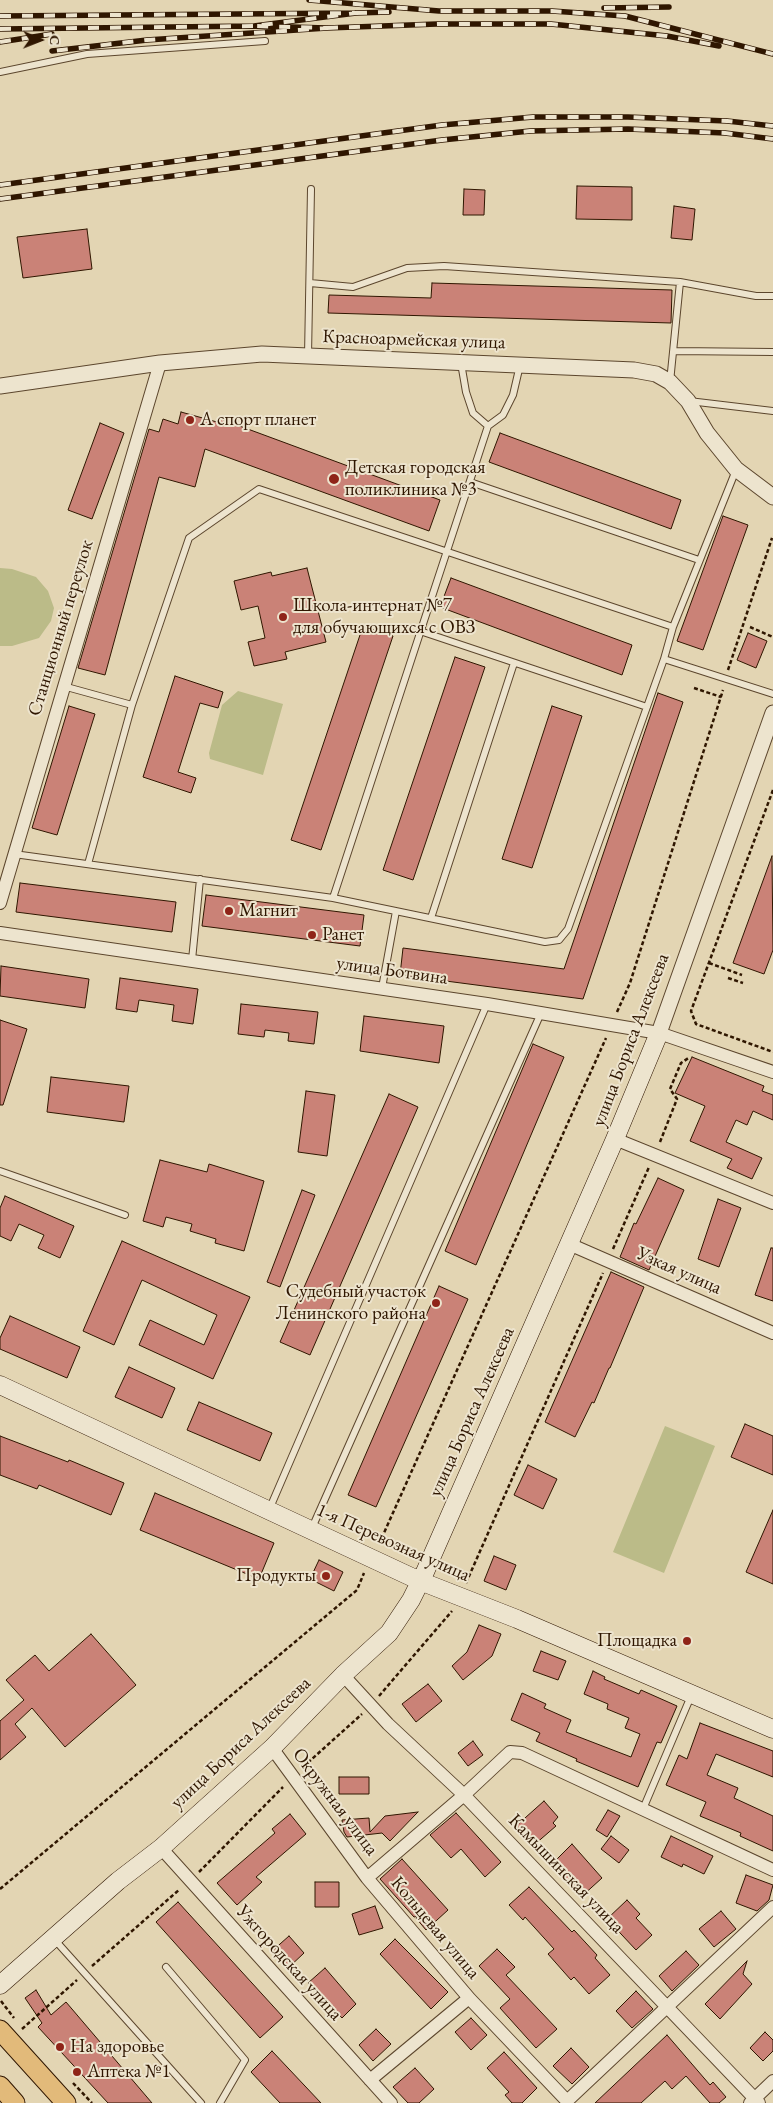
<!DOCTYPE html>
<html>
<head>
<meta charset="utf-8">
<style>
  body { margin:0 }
  #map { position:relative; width:773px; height:2103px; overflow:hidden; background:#e3d5b3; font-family:"EB Garamond",serif }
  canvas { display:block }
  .north { position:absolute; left:15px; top:15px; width:50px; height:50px; -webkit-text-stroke:4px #ede4ce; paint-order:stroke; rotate:91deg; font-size:14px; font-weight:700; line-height:20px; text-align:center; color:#2f1600 }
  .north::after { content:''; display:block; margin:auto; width:18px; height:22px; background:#2f1600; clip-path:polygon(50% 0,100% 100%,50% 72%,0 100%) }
</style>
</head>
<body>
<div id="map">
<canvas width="773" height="2103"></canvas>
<div class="north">С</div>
</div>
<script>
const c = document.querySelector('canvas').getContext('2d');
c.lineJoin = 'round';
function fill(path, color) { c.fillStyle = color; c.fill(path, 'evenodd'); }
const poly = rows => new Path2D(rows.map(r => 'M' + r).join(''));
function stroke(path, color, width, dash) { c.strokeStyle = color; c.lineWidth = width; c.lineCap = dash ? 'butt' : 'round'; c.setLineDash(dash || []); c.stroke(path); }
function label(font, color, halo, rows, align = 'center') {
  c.font = font + ' "EB Garamond",serif'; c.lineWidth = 4; c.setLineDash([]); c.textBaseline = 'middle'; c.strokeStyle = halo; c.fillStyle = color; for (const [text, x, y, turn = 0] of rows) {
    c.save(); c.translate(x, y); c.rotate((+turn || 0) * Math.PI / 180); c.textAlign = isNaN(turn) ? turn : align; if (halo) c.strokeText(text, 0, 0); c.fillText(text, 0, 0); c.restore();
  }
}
fill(poly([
  [0,568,12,569,36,577,48,591,54,608,51,621,39,638,12,646,0,646],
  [238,691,283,704,263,775,210,759,209,753,222,705],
  [665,1426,715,1446,664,1573,613,1552]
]), '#bb8');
const building = poly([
  [577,186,632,187,632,220,576,219,577,186],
  [464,189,485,190,484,215,463,215,464,189],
  [674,206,695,209,692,240,671,238,674,206],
  [87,229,92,269,23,278,17,237,87,229],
  [432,283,672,290,671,323,328,313,329,295,431,298,432,283],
  [181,412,217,422,218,418,440,500,429,531,205,449,195,487,159,477,105,675,78,668,149,429,159,432,163,419,178,424,181,412],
  [100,423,124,433,92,519,68,510,100,423],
  [500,433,681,500,671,529,489,462,500,433],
  [723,516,748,525,703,650,677,641,723,516],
  [307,568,326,642,285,652,287,659,254,666,248,642,265,638,258,606,241,610,234,581,271,572,272,576,307,568],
  [451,578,632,645,622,675,440,607,451,578],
  [363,626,393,636,321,850,291,840,363,626],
  [748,633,767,641,756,668,737,660,748,633],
  [455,657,485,667,413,880,383,870,455,657],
  [175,676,223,692,218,708,200,703,178,772,196,778,191,793,143,777,175,676],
  [658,693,683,702,583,999,400,975,403,948,564,969,658,693],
  [69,706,95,714,57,835,32,828,69,706],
  [552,706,582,716,532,868,502,859,552,706],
  [772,856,773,950,764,974,733,963,772,856],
  [20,883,176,902,172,932,16,912,20,883],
  [206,895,364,915,360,946,202,926,206,895],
  [1,966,89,979,85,1008,0,996,1,966],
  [120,978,198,989,193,1024,172,1021,174,1005,139,1000,137,1012,116,1009,120,978],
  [241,1004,318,1012,314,1044,288,1041,289,1033,265,1030,264,1037,238,1034,241,1004],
  [364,1016,444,1026,439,1063,360,1051,364,1016],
  [0,1020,27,1029,3,1105,0,1105,0,1020],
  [533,1044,564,1057,476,1265,445,1251,533,1044],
  [692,1057,764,1086,762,1091,773,1095,773,1120,753,1111,747,1125,736,1120,726,1142,762,1158,752,1179,727,1168,732,1159,690,1141,705,1106,675,1093,692,1057],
  [51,1077,129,1086,124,1122,47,1112,51,1077],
  [306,1091,335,1095,327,1156,298,1152,306,1091],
  [389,1094,418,1107,310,1355,280,1342,389,1094],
  [160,1160,207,1172,209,1164,264,1181,244,1251,215,1243,216,1239,190,1231,192,1224,166,1217,163,1227,143,1221,160,1160],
  [658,1178,684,1190,649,1270,620,1257,634,1223,636,1224,658,1178],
  [302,1190,315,1195,280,1287,267,1282,302,1190],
  [5,1196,74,1226,60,1258,38,1248,44,1235,19,1224,11,1241,0,1236,0,1208,5,1196],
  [718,1199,741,1208,719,1267,698,1259,718,1199],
  [122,1241,250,1297,213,1379,139,1345,150,1320,204,1345,217,1315,142,1280,114,1345,83,1331,122,1241],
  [771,1248,773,1248,773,1301,755,1295,771,1248],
  [611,1272,644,1287,610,1368,609,1368,594,1403,592,1402,575,1437,545,1422,611,1272],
  [439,1286,468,1299,376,1507,348,1495,439,1286],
  [10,1316,80,1347,67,1378,0,1349,0,1338,10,1316],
  [129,1367,175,1388,162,1418,115,1397,129,1367],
  [199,1402,272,1433,260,1461,187,1430,199,1402],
  [745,1424,773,1436,773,1475,731,1457,745,1424],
  [0,1436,68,1462,69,1460,124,1483,111,1515,39,1485,37,1489,0,1475,0,1436],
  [528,1465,557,1479,543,1509,514,1495,528,1465],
  [155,1493,274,1543,259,1579,140,1530,155,1493],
  [773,1510,773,1584,746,1572,773,1510],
  [494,1556,516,1565,506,1590,484,1581,494,1556],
  [319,1560,343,1572,334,1591,310,1579,319,1560],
  [479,1625,501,1634,492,1656,463,1680,452,1666,467,1652,479,1625],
  [91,1634,136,1685,65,1747,32,1708,15,1724,26,1737,0,1760,0,1721,24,1700,6,1680,35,1655,49,1671,91,1634],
  [541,1651,566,1661,558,1680,533,1671,541,1651],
  [593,1671,605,1677,604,1679,639,1694,641,1690,677,1706,661,1743,657,1742,638,1787,576,1761,577,1759,536,1741,540,1733,511,1720,522,1693,546,1704,544,1708,571,1720,566,1732,631,1757,640,1734,625,1728,629,1718,607,1709,608,1704,584,1694,593,1671],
  [428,1684,442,1701,416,1722,402,1704,428,1684],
  [700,1723,773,1751,773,1777,716,1754,707,1775,738,1788,734,1798,773,1816,773,1851,740,1836,741,1833,700,1816,706,1802,666,1785,679,1755,687,1759,700,1723],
  [473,1741,483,1755,468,1766,458,1753,473,1741],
  [339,1777,369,1777,369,1794,339,1794,339,1777],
  [544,1801,558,1817,553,1823,556,1826,534,1845,516,1826,544,1801],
  [608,1810,620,1816,607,1837,596,1830,608,1810],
  [418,1812,390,1841,382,1833,347,1837,344,1832,342,1820,369,1818,370,1832,385,1816,418,1812],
  [456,1813,501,1862,485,1877,461,1849,451,1858,430,1835,456,1813],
  [290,1814,306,1834,256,1877,262,1882,237,1905,217,1883,275,1833,272,1829,290,1814],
  [611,1836,629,1850,619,1863,601,1849,611,1836],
  [671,1836,713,1856,704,1874,683,1864,682,1867,661,1857,671,1836],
  [572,1844,602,1878,581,1897,551,1865,572,1844],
  [402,1859,448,1910,426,1930,416,1918,419,1916,414,1917,380,1879,402,1859],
  [746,1875,773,1885,769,1900,757,1911,736,1903,746,1875],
  [315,1882,339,1882,339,1907,315,1907,315,1882],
  [529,1887,572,1932,574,1930,597,1955,595,1958,610,1975,589,1994,574,1977,571,1980,548,1954,554,1949,525,1917,523,1920,509,1905,529,1887],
  [627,1900,640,1914,636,1918,652,1935,636,1950,607,1919,627,1900],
  [178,1902,283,2017,260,2038,156,1922,178,1902],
  [375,1906,383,1928,359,1935,352,1914,375,1906],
  [721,1911,736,1929,714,1947,699,1929,721,1911],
  [289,1936,304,1953,287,1969,271,1952,289,1936],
  [395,1939,448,1992,431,2009,380,1954,395,1939],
  [497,1949,515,1967,506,1975,557,2029,536,2048,500,2008,510,1999,479,1966,497,1949],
  [686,1951,699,1965,672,1991,659,1976,686,1951],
  [747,1961,743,1974,752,1984,720,2019,705,2004,747,1961],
  [325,1968,356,2004,342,2018,308,1983,325,1968],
  [36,1990,51,2015,66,2002,152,2103,108,2103,38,2027,42,2023,25,1998,36,1990],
  [636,1991,653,2009,632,2028,616,2011,636,1991],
  [471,2018,487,2035,471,2050,455,2032,471,2018],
  [376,2029,391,2044,373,2061,359,2045,376,2029],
  [765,2032,773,2040,773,2051,763,2061,750,2048,765,2032],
  [667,2035,710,2085,713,2082,726,2097,719,2103,710,2103,686,2076,672,2089,665,2081,641,2103,595,2103,667,2035],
  [571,2048,589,2067,572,2084,553,2066,571,2048],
  [272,2051,321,2103,280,2103,251,2072,272,2051],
  [504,2052,537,2088,522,2103,512,2103,505,2095,509,2092,487,2068,504,2052],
  [415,2068,434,2089,419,2103,408,2103,393,2087,415,2068]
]);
fill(building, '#ca8277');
stroke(building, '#2f1600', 1);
const service = poly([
  [0,72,87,54,265,41],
  [310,283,353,287,407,268,444,266,680,282,756,296,773,296],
  [674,351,773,352],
  [308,356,311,189],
  [461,363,466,392,473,413,488,426],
  [670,382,680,282],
  [689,401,773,411],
  [470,482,699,560],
  [420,631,647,707],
  [664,659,773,694],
  [63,686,132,705],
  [14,854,333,898,545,942,559,940,568,929,664,659,673,627,736,470],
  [88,864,132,705,189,538,259,489,673,627],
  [333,898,488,426,503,415,513,395,520,365],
  [431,918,514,663],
  [192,960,200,879],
  [382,988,396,911],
  [0,1171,125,1215],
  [269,1510,487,1004],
  [312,1528,541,1013],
  [643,1809,691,1696],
  [54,1939,201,2103],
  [166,1967,245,2060,220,2103]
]);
const minor = poly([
  [0,903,160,363],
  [0,933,487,1004,659,1033,773,1072],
  [615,1139,773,1203],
  [569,1244,773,1333],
  [343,1675,388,1724,464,1795,759,2103],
  [272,1748,367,1878],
  [161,1848,391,2103],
  [773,1870,522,1753,510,1752,464,1795,367,1878,469,1998,567,2101,773,1907],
  [370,2080,469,1998],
  [750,2103,773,2081]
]);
const tertiary = poly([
  [0,386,160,363,262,354,634,370,656,374,670,382,688,401,707,433,736,469,773,497],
  [659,1033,773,713]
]);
const secondary = poly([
  [0,1385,420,1581,517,1619,773,1729],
  [0,1985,118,1881,161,1848,272,1748,343,1675,389,1633,411,1600,425,1572,615,1139,659,1033]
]);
const primary = poly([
  [0,2030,66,2103],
  [0,2086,15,2103]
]);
stroke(service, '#5c462d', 8);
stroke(minor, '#5c462d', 14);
stroke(tertiary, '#5c462d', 17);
stroke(secondary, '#2f1600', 19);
stroke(primary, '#2f1600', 21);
stroke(poly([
  [750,627,773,637],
  [728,670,772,538],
  [694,688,721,697],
  [773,790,691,1011,696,1024,773,1052],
  [709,963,742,975],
  [728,978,743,983],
  [617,1012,630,983,723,690],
  [660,1142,677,1099,670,1089,681,1063,690,1057],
  [613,1249,649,1167],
  [379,1544,606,1038],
  [466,1583,603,1273],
  [379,1696,452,1611],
  [303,1767,362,1714],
  [199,1872,283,1787],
  [0,1889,357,1590,364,1573],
  [92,1966,180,1889],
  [1,2001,14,2018],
  [22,2029,77,1980],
  [73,2083,92,2103]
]), '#2f1600', 2.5, [4, 2.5]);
stroke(service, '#ede4ce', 6);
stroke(minor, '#ede4ce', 12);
stroke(tertiary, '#ede4ce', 15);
stroke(secondary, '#ede4ce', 18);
stroke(primary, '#e2ba7a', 19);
const rail = poly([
  [309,0,439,11,552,11,625,16,773,54],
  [604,8,669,7],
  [356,13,389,12],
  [0,16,356,13,254,26,327,28,147,40,52,51],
  [327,28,437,24,551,24,667,36,719,46],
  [0,29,254,26],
  [0,42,52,34],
  [0,185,442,125,533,117,628,117,727,121,773,126],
  [0,199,442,140,530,131,628,129,725,133,773,139]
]);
stroke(rail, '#2f1600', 5.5);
stroke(rail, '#ede4ce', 4, [11]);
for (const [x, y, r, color] of [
  [190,420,5,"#8f2418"],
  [334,479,6,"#8f2418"],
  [283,617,5,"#8f2418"],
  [229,911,5,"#8f2418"],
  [312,935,5,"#8f2418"],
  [436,1303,5,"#8f2418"],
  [326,1576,5,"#8f2418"],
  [687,1641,5,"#8f2418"],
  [60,2047,5,"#8f2418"],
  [77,2072,5,"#8f2418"]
]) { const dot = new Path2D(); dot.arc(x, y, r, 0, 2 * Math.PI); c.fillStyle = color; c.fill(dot); stroke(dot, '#ede4ce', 2); }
label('19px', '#2f1600', '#ede4ce', [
  ["Красноармейская улица",414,340,2],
  ["Станционный переулок",61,628,-73],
  ["улица Ботвина",392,971,8],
  ["улица Бориса Алексеева",631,1040,-69],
  ["Узкая улица",679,1271,24],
  ["улица Бориса Алексеева",472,1412,-66],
  ["1-я Перевозная улица",393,1543,24],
  ["улица Бориса Алексеева",241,1743,-43],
  ["Окружная улица",335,1802,53],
  ["Камышинская улица",566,1874,46],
  ["Кольцевая улица",435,1928,50],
  ["Ужгородская улица",289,1963,48]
]);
label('19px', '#2f1600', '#ede4ce', [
  ["А спорт планет",200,420],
  ["Детская городская",345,468],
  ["поликлиника №3",345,490],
  ["Школа-интернат №7",293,606],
  ["для обучающихся с ОВЗ",293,628],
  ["Магнит",239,911],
  ["Ранет",322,935],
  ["Судебный участок",426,1292,"right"],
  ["Ленинского района",426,1314,"right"],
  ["Продукты",316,1576,"right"],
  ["Площадка",677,1641,"right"],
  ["На здоровье",70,2047],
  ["Аптека №1",87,2072]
], 'left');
</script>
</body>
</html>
